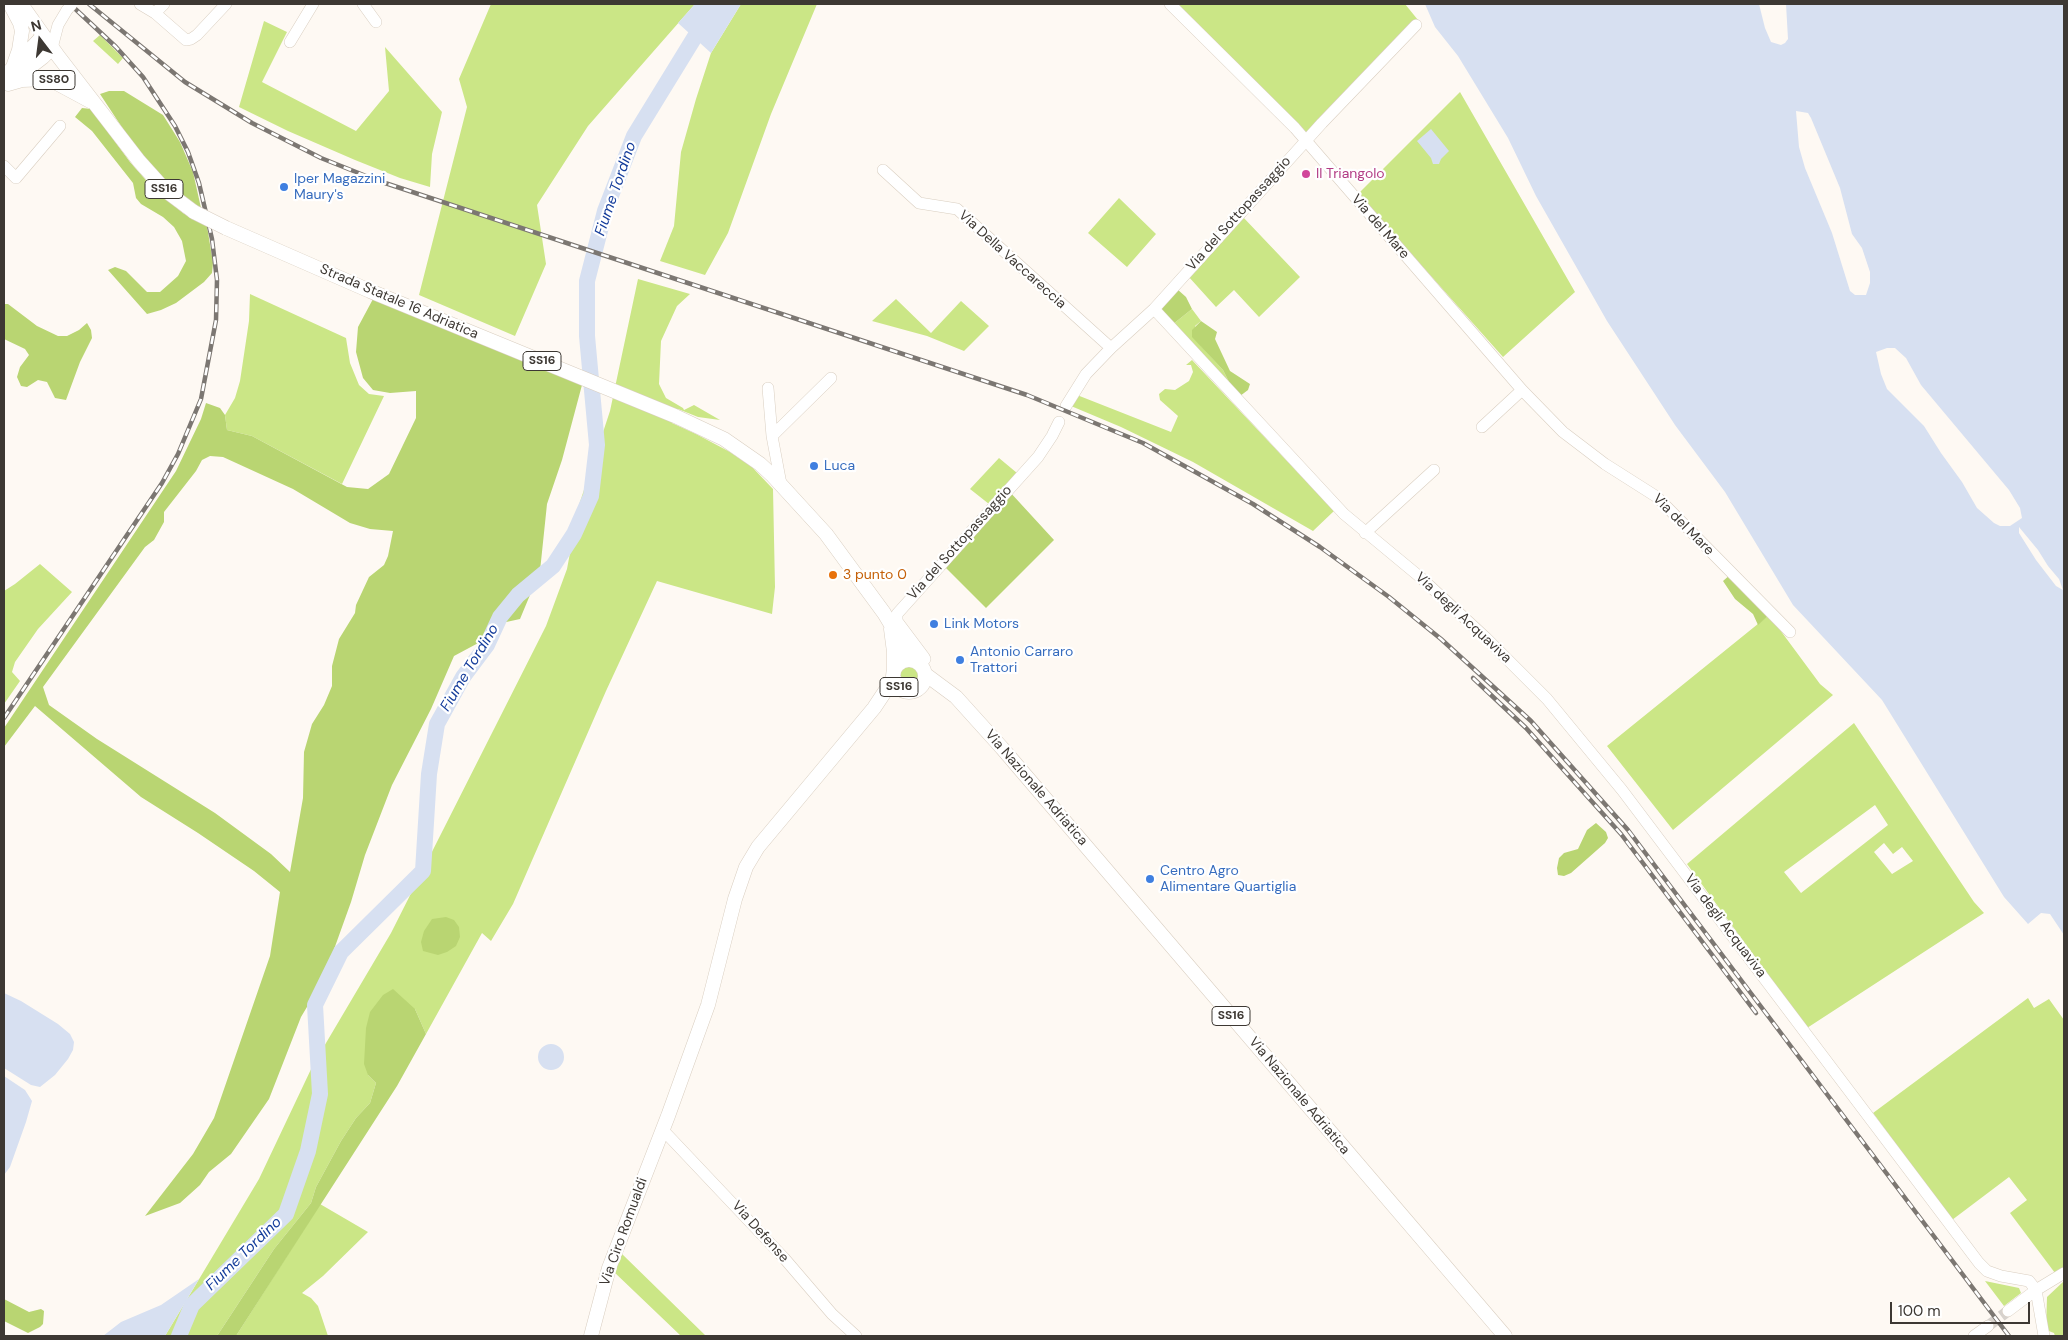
<!DOCTYPE html>
<html>
<head>
<meta charset="utf-8">
<style>
  body { margin:0 }
  #map { position:relative; width:2068px; height:1340px; overflow:hidden; background:#fef9f3; font-family:"DM Sans",sans-serif }
  canvas { display:block }
  .frame { position:absolute; inset:0; border:5px solid #3d3833; pointer-events:none }
  .north { position:absolute; left:15px; top:15px; width:50px; height:50px; -webkit-text-stroke:4px #fff; paint-order:stroke; rotate:345deg; font-size:14px; font-weight:700; line-height:20px; text-align:center; color:#3d3833 }
  .north::after { content:''; display:block; margin:auto; width:18px; height:22px; background:#3d3833; clip-path:polygon(50% 0,100% 100%,50% 72%,0 100%) }
  .scale { position:absolute; left:1890px; top:1302px; width:140px; height:22px; box-sizing:border-box; border:2px solid #3d3833; border-top:0; padding-left:6px; font-size:15px; line-height:18px; white-space:nowrap; color:#3d3833; -webkit-text-stroke:4px #fff; paint-order:stroke }
</style>
</head>
<body>
<div id="map">
<canvas width="2068" height="1340"></canvas>
<div class="frame"></div>
<div class="north">N</div>
<div class="scale">100 m</div>
</div>
<script>
const c = document.querySelector('canvas').getContext('2d');
c.lineJoin = 'round';
function fill(path, color) { c.fillStyle = color; c.fill(path, 'evenodd'); }
const poly = rows => new Path2D(rows.map(r => 'M' + r).join(''));
function stroke(path, color, width, dash) { c.strokeStyle = color; c.lineWidth = width; c.lineCap = dash ? 'butt' : 'round'; c.setLineDash(dash || []); c.stroke(path); }
function label(font, color, halo, rows, align = 'center') {
  c.font = font + ' "DM Sans",sans-serif'; c.lineWidth = 4.5; c.setLineDash([]); c.textBaseline = 'middle'; c.strokeStyle = halo; c.fillStyle = color; for (const [text, x, y, turn = 0] of rows) {
    c.save(); c.translate(x, y); c.rotate((+turn || 0) * Math.PI / 180); c.textAlign = isNaN(turn) ? turn : align; if (halo) c.strokeText(text, 0, 0); c.fillText(text, 0, 0); c.restore();
  }
}
fill(poly([
  [491,4,695,4,588,126,537,205,546,264,515,336,419,295,467,107,459,79],
  [741,4,817,4,771,114,728,233,705,275,660,261,674,226,681,152,696,99,711,53],
  [1175,4,1405,4,1418,20,1306,135],
  [264,21,287,32,262,82,356,131,389,91,385,47,442,112,432,154,430,187,400,178,355,160,288,131,239,107],
  [100,35,123,58,118,64,93,41],
  [1460,92,1575,292,1503,357,1358,194],
  [1119,198,1156,234,1127,267,1088,233],
  [1242,216,1300,277,1259,317,1234,290,1216,307,1188,276],
  [638,279,690,294,677,306,661,341,659,384,666,398,683,408,684,410,694,405,720,420,698,417,678,409,672,423,696,434,730,452,752,467,773,489,775,587,772,614,657,581,606,691,513,904,491,941,482,933,426,1034,415,1009,368,1075,376,1083,370,1103,356,1118,341,1141,316,1187,311,1203,274,1249,217,1336,165,1336,259,1179,313,1065,391,933,546,626,567,569,579,505,610,411],
  [250,294,346,338,350,363,359,385,369,394,384,396,342,484,252,436,227,430,225,415,235,398,240,381,249,321],
  [896,299,931,333,961,301,989,326,964,351,927,336,872,321],
  [1192,309,1201,321,1195,326,1201,346,1223,370,1232,388,1172,325],
  [1192,360,1334,511,1313,531,1193,462,1121,427,1071,406,1077,395,1171,432,1178,416,1160,400,1159,394,1165,389,1175,390,1189,381,1193,372,1191,365,1186,365],
  [999,458,1017,473,989,504,970,489],
  [40,564,72,592,38,629,15,662,12,672,20,681,4,704,4,591,15,584],
  [1769,615,1820,684,1833,695,1673,830,1607,746],
  '898 676a12 12 0 1 1 24 0a12 12 0 1 1-24 0Z',
  [1854,723,1974,902,1984,913,1807,1028,1687,864],
  [1875,805,1888,825,1801,893,1784,872],
  [1884,843,1893,854,1902,847,1913,861,1892,874,1874,852],
  [2028,998,2034,1008,2049,999,2064,1020,2064,1267,2055,1273,2010,1213,2027,1200,2009,1177,1952,1220,1873,1113],
  [320,1204,368,1232,323,1276,302,1293,311,1298,318,1306,328,1336,236,1336],
  [621,1253,706,1336,681,1336,613,1271],
  [1985,1281,2019,1288,2021,1293,2004,1306],
  [2064,1281,2064,1336,2055,1336,2054,1333,2046,1330,2047,1297]
]), '#cbe686');
fill(poly([
  [109,91,124,91,163,115,180,142,193,172,201,208,193,206,167,186,127,135,100,94],
  [82,108,91,109,130,162,152,187,183,213,207,226,213,263,212,273,204,282,176,303,161,310,147,314,108,270,115,267,126,271,147,292,160,292,178,276,186,261,182,241,174,227,163,217,141,204,136,198,133,183,92,131,75,117],
  [1177,289,1186,297,1192,309,1172,325,1159,310],
  [373,299,582,385,562,460,547,504,540,571,520,619,488,626,482,641,454,656,431,709,392,785,365,855,351,902,323,980,301,1017,269,1099,231,1154,209,1172,200,1185,180,1203,145,1216,193,1154,214,1118,270,956,280,892,254,871,198,833,141,797,35,706,4,747,4,728,176,471,201,419,206,403,220,408,225,415,227,430,252,436,347,487,368,489,389,474,416,418,416,391,390,393,373,390,363,378,356,352,358,327],
  [210,456,223,457,293,489,350,523,370,529,393,531,388,556,384,565,369,577,356,605,355,613,339,639,332,666,332,686,324,705,312,724,304,752,303,798,290,872,271,854,215,813,97,739,49,705,43,687,145,547,154,540,164,522,164,512,196,471,202,460],
  [4,304,8,304,37,326,58,336,67,336,79,330,87,323,91,330,92,338,80,362,66,400,55,398,47,382,38,380,27,387,21,386,17,377,20,367,29,355,25,349,4,339],
  [1201,321,1217,332,1215,339,1230,371,1250,384,1248,390,1240,396,1232,388,1223,370,1192,337,1192,330],
  [1009,491,1054,540,986,608,943,565],
  [1731,574,1769,615,1758,625,1753,614,1735,599,1723,581],
  [1596,823,1606,832,1608,838,1605,843,1571,873,1564,876,1558,875,1557,868,1559,858,1564,853,1578,849,1587,830],
  [446,917,454,920,459,927,460,937,456,946,447,952,438,955,423,951,421,942,424,931,432,919],
  [393,989,415,1009,426,1034,397,1086,236,1336,217,1336,274,1249,311,1203,316,1187,341,1141,356,1118,370,1103,376,1083,368,1075,364,1064,366,1028,370,1012,383,995],
  [4,1299,29,1312,41,1309,44,1311,43,1324,40,1327,28,1333,4,1321]
]), '#b9d572');
fill(poly([
  [695,4,741,4,711,53,678,23],
  [1425,4,2064,4,2064,935,2050,914,2041,913,2028,924,2004,897,1882,700,1793,605,1725,492,1675,425,1607,321,1536,196,1508,138,1458,56,1435,27],
  [1431,129,1449,151,1441,159,1439,164,1433,164,1431,158,1417,141],
  [4,993,21,1001,58,1024,70,1034,74,1042,73,1050,68,1059,55,1075,40,1087,31,1085,4,1068],
  '538 1057a13 13 0 1 1 26 0a13 13 0 1 1-26 0Z',
  [4,1076,25,1090,32,1101,26,1122,10,1167,4,1175],
  [199,1279,165,1336,103,1336,121,1322,161,1305]
]), '#d7e0f1');
fill(poly([
  [1759,4,1786,4,1788,39,1785,43,1781,45,1771,42,1765,28],
  [1796,111,1808,113,1811,118,1840,188,1852,234,1862,248,1870,272,1870,283,1866,295,1855,295,1850,291,1832,233,1805,168,1799,147],
  [1887,348,1895,348,1906,358,1921,385,2009,490,2020,508,2022,518,2010,526,2000,526,1994,523,1977,508,1962,482,1941,453,1924,426,1887,389,1881,374,1876,352],
  [2019,527,2038,550,2048,566,2059,579,2063,590,2056,586,2036,560,2019,533]
]), '#fef9f3');
stroke(poly([
  [179,1336,192,1305,286,1214,308,1151,320,1094,315,1005,341,952,423,871,429,774,437,724,463,677,487,645,500,617,518,595,553,566,574,534,591,496,597,445,587,336,587,281,605,211,634,136,715,4]
]), '#d7e0f1', 16);
stroke(poly([
  [1988,1326,2008,1311]
]), '#d7d2cd', 11, [11, 5.5]);
const minor = poly([
  [140,4,155,13,186,40,191,39,197,35,226,4],
  [363,4,376,22],
  [1170,4,1295,128,1522,390,1563,432,1605,464,1657,497,1790,632],
  [155,13,164,4],
  [290,42,313,4],
  [52,48,58,25,67,10],
  [4,166,16,178,60,126],
  [883,170,919,203,957,209,1111,348],
  [1154,309,1344,514,1420,577,1486,638,1547,699,1622,790,1979,1263,1987,1271,2001,1276,2029,1281,2036,1290,2044,1336],
  [768,388,772,436],
  [1066,406,1086,374,1111,348,1154,309,1322,123,1416,25],
  [1482,427,1522,390],
  [781,484,772,436,831,378],
  [1365,533,1434,470],
  [920,664,925,659,924,657,897,621,897,614,1038,457,1052,436,1059,422],
  [662,1129,784,1258,832,1314,856,1336],
  [2008,1311,2036,1290,2064,1273],
  [1974,1336,1988,1326]
]);
const major = poly([
  [10,4,20,23,22,31,19,50,14,64],
  [21,4,58,56,139,161,166,191,194,212],
  [4,77,43,36],
  [12,81,43,57,52,48],
  [8,84,22,80,49,79,90,101],
  [226,228,370,291,675,416,724,439,760,464,772,475,826,534,884,613,912,660],
  [891,629,894,652,894,672],
  '893 676a16 16 0 1 1 32 0a16 16 0 1 1-32 0Z',
  [925,674,956,697,1002,748,1505,1336],
  [591,1336,609,1268,668,1116,708,1005,735,899,746,867,758,847,874,708,894,678]
]);
stroke(minor, '#d9cec0', 12);
stroke(major, '#d9cec0', 15);
stroke(minor, '#fff', 11);
stroke(major, '#fff', 14);
const rail = poly([
  [89,4,185,82,252,123,321,158,376,180,1027,395,1143,443,1253,504,1320,547,1389,597,1441,639,1531,721,1628,830,2009,1336],
  [1473,678,1526,728,1621,834,1756,1013],
  [4,718,162,483,178,454,201,399,216,320,217,280,212,239,199,183,188,152,175,126,143,77,116,47,70,4]
]);
stroke(rail, '#7c7772', 4.5);
stroke(rail, '#fff', 2.5, [8]);
const minorBridge = poly([
  [67,10,72,4]
]);
const majorBridge = poly([
  [194,212,226,228]
]);
stroke(minorBridge, '#d9cec0', 12, []);
stroke(majorBridge, '#d9cec0', 15, []);
stroke(minorBridge, '#fff', 11);
stroke(majorBridge, '#fff', 14);
for (const [x, y, r, color] of [
  [1306,174,5,"#d1479c"],
  [284,187,5,"#3f7fe0"],
  [814,466,5,"#3f7fe0"],
  [833,575,5,"#e8710a"],
  [934,624,5,"#3f7fe0"],
  [960,660,5,"#3f7fe0"],
  [1150,879,5,"#3f7fe0"]
]) { const dot = new Path2D(); dot.arc(x, y, r, 0, 2 * Math.PI); c.fillStyle = color; c.fill(dot); stroke(dot, '#fff', 2); }
for (const [x, y, w] of [
  [54,80,42],
  [164,189,38],
  [542,361,38],
  [899,687,38],
  [1231,1016,38]
]) { const box = new Path2D(); box.roundRect(x - w / 2, y - 9.5, w, 19, 4); c.fillStyle = '#fff'; c.fill(box); stroke(box, '#3d3833', 1); }
label('bold 12px', '#3d3833', null, [
  ["SS80",54,80],
  ["SS16",164,189],
  ["SS16",542,361],
  ["SS16",899,687],
  ["SS16",1231,1016]
]);
label('14px', '#b23c85', '#fff', [
  ["Il Triangolo",1316,174]
], 'left');
label('14px', '#366cbe', '#fff', [
  ["Iper Magazzini",294,179],
  ["Maury's",294,195],
  ["Luca",824,466],
  ["Link Motors",944,624],
  ["Antonio Carraro",970,652],
  ["Trattori",970,668],
  ["Centro Agro",1160,871],
  ["Alimentare Quartiglia",1160,887]
], 'left');
label('14px', '#3d3833', '#fff', [
  ["Via del Sottopassaggio",1239,214,-48],
  ["Via del Mare",1380,227,49],
  ["Via Della Vaccareccia",1012,260,42],
  ["Strada Statale 16 Adriatica",399,302,23],
  ["Via del Mare",1683,525,45],
  ["Via del Sottopassaggio",960,543,-48],
  ["Via degli Acquaviva",1463,618,43],
  ["Via Nazionale Adriatica",1036,788,49],
  ["Via degli Acquaviva",1725,926,53],
  ["Via Nazionale Adriatica",1299,1096,50],
  ["Via Ciro Romualdi",624,1232,-70],
  ["Via Defense",760,1232,48]
]);
label('14px', '#c56008', '#fff', [
  ["3 punto 0",843,575]
], 'left');
label('italic 15px', '#153d9b', '#fff', [
  ["Fiume Tordino",616,189,-71],
  ["Fiume Tordino",470,668,-59],
  ["Fiume Tordino",244,1254,-44]
]);
</script>
</body>
</html>
